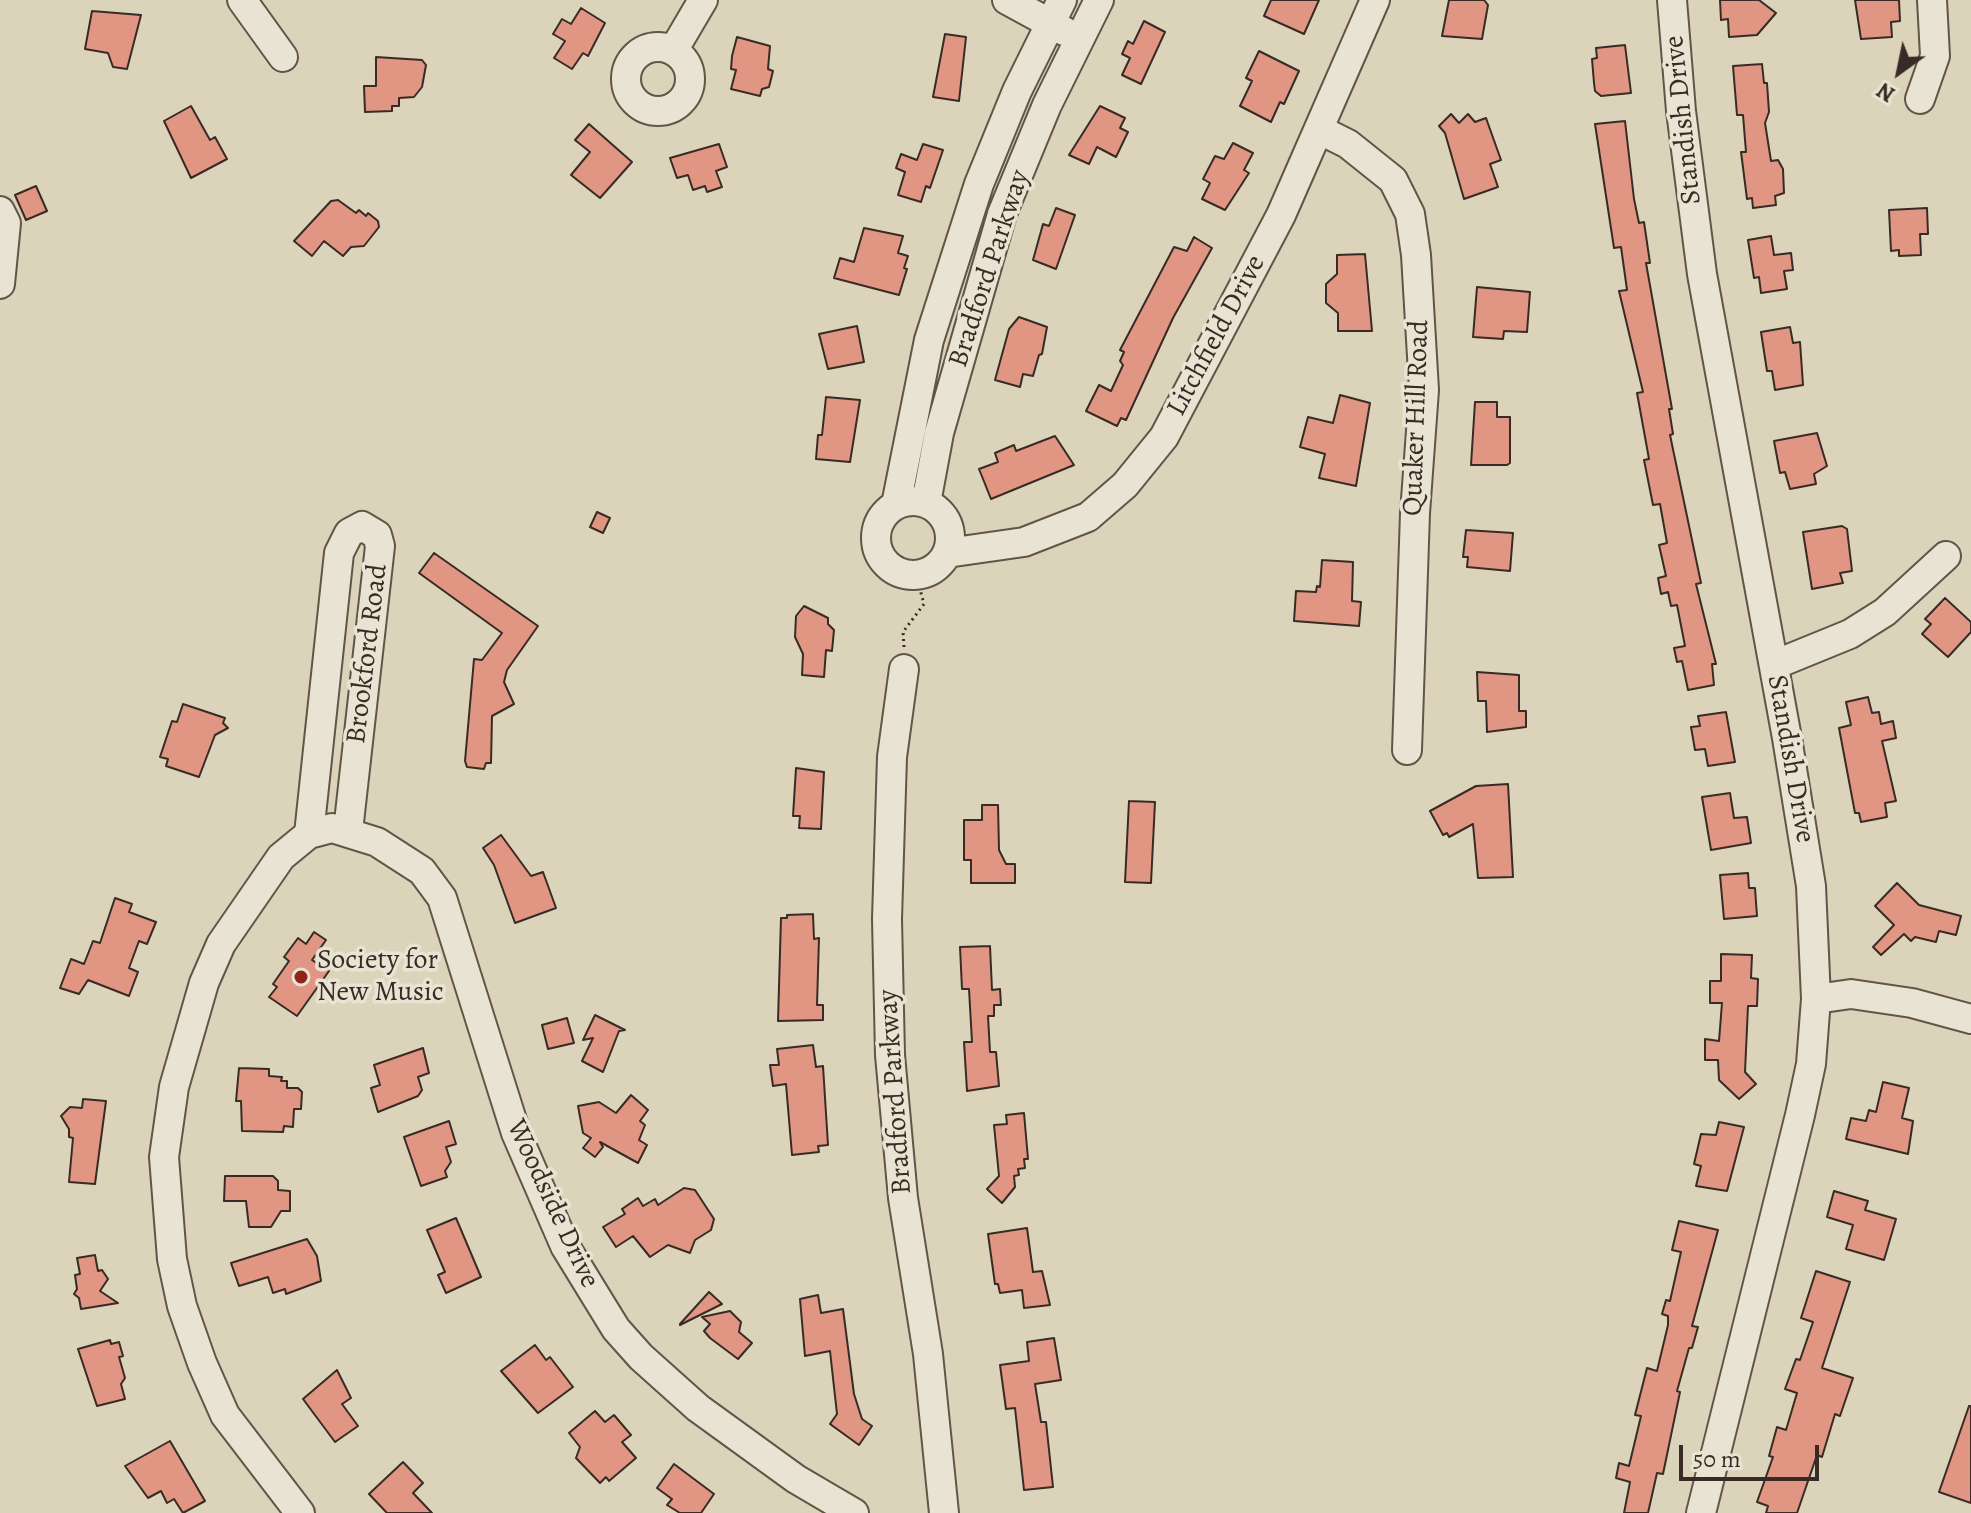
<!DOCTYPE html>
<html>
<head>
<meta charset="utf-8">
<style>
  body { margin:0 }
  #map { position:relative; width:1971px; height:1513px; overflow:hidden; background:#dcd4ba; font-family:Alegreya,serif }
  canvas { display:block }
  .north { position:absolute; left:1859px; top:32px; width:80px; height:80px; -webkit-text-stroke:6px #e8e3d2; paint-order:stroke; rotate:213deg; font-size:22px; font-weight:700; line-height:32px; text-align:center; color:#382b25 }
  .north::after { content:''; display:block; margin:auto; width:28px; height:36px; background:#382b25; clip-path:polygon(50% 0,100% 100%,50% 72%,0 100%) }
  .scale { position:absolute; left:1679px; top:1445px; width:140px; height:36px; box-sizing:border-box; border:4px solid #382b25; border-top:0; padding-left:10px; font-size:24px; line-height:28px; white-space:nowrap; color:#382b25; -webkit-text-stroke:6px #e8e3d2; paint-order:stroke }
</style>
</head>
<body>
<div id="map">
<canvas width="1971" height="1513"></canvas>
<div class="north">N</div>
<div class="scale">50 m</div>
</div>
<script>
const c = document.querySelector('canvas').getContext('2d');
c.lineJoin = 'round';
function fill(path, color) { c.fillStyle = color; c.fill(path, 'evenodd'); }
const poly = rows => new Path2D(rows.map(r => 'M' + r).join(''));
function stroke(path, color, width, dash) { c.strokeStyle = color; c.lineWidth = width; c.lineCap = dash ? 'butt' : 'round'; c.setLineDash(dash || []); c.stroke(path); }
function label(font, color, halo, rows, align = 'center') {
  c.font = font + ' Alegreya,serif'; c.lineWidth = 7; c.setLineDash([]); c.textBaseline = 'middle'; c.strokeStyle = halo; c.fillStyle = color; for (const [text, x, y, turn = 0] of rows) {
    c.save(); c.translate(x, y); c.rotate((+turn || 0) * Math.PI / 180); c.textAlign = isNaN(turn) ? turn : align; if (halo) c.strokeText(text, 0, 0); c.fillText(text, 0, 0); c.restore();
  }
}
const building = poly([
  [1271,0,1319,0,1304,34,1264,16,1271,0],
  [1449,0,1484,0,1488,5,1482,39,1442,36,1449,0],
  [1720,0,1759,0,1776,13,1757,35,1729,37,1728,19,1721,20,1720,0],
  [1855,0,1899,0,1900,21,1891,22,1892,37,1861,39,1855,0],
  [581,8,605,23,588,56,583,53,572,69,554,58,565,41,553,34,562,19,571,24,581,8],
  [92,11,141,15,127,69,113,67,108,53,85,49,92,11],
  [1144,21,1165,32,1141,84,1122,75,1130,58,1122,54,1128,41,1133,44,1144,21],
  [945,34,966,37,959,101,933,97,945,34],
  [737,37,770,46,768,69,773,71,769,87,762,89,760,96,731,89,736,70,731,69,732,56,737,37],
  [1625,45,1631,93,1601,96,1595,91,1594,83,1592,59,1597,58,1596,48,1625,45],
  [1259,51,1299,71,1284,104,1280,102,1271,122,1240,106,1252,81,1246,78,1259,51],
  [376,57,422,60,426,65,422,87,414,97,399,98,399,106,392,106,392,111,365,112,364,86,376,86,376,57],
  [1762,64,1764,83,1767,83,1769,112,1765,123,1771,161,1778,160,1783,169,1784,193,1775,196,1776,205,1753,208,1752,198,1747,199,1741,152,1746,152,1743,115,1737,115,1733,66,1762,64],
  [191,106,210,140,215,137,227,159,191,178,164,121,191,106],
  [1100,106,1125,118,1120,128,1128,132,1116,157,1097,147,1089,164,1069,155,1100,106],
  [1451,114,1459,123,1468,114,1475,122,1486,118,1501,160,1490,164,1498,187,1464,199,1445,133,1439,126,1451,114],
  [1625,121,1634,199,1639,223,1644,222,1650,263,1646,263,1672,409,1669,409,1673,434,1670,435,1701,583,1696,584,1716,664,1712,664,1714,685,1688,690,1682,661,1677,662,1674,648,1685,646,1677,605,1671,606,1668,592,1661,594,1658,578,1666,576,1659,545,1667,543,1660,504,1653,505,1644,460,1649,459,1637,393,1643,392,1619,291,1627,290,1621,247,1614,248,1595,124,1625,121],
  [589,124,632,162,600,198,571,175,590,152,575,140,589,124],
  [1233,143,1253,153,1244,170,1249,173,1225,210,1202,199,1210,183,1203,179,1215,156,1224,159,1233,143],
  [719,144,727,167,716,171,722,187,707,192,705,186,693,190,688,175,677,178,670,158,719,144],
  [923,144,943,150,930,188,926,186,921,202,898,195,905,172,896,168,901,154,917,160,923,144],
  [36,186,47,211,26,220,15,195,36,186],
  [338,200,356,213,359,210,366,216,368,213,378,221,379,227,364,246,351,247,343,256,324,241,312,256,294,241,331,201,338,200],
  [1056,208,1075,215,1056,269,1033,260,1043,224,1049,226,1056,208],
  [1927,208,1928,234,1920,234,1921,255,1899,256,1899,250,1891,251,1889,210,1927,208],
  [864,228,903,236,898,253,908,256,904,268,907,269,899,295,834,278,840,258,854,262,864,228],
  [1771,236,1774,255,1791,253,1793,270,1784,271,1787,289,1761,293,1759,277,1754,278,1748,240,1771,236],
  [1194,237,1212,248,1173,318,1126,420,1121,418,1117,426,1086,411,1099,385,1111,391,1123,365,1120,361,1124,352,1120,350,1174,247,1187,251,1194,237],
  [1365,254,1372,331,1338,331,1338,313,1326,303,1326,284,1337,274,1337,255,1365,254],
  [1477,287,1530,292,1527,332,1504,331,1503,339,1473,337,1477,287],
  [1019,317,1047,327,1042,354,1039,355,1033,376,1023,374,1020,387,995,380,1009,329,1019,317],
  [857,326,864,362,828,369,819,334,857,326],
  [1790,327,1793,343,1800,342,1803,385,1775,390,1772,371,1767,371,1761,332,1790,327],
  [1340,395,1370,403,1356,486,1319,478,1325,454,1300,447,1308,417,1333,423,1340,395],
  [826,397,860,400,850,462,816,459,818,435,822,435,826,397],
  [1475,402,1497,402,1497,417,1510,417,1510,463,1507,465,1471,465,1475,402],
  [1817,433,1827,466,1814,474,1816,484,1790,489,1785,472,1780,473,1774,441,1817,433],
  [1055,436,1074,465,991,499,979,469,998,462,995,453,1014,445,1016,451,1055,436],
  [597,512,610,518,603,533,590,527,597,512],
  [1842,526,1847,529,1852,571,1840,573,1843,583,1812,589,1803,532,1842,526],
  [1466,530,1513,533,1510,571,1467,567,1468,557,1463,557,1466,530],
  [434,553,538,626,507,670,504,682,514,704,492,716,491,763,486,763,484,769,467,767,465,761,474,659,482,660,502,633,419,573,434,553],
  [1322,560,1353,562,1352,601,1361,602,1359,626,1294,621,1296,591,1316,592,1317,586,1320,587,1322,560],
  [1945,598,1971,622,1971,632,1948,657,1922,634,1931,624,1925,619,1945,598],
  [804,606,828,618,828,624,834,630,832,651,826,650,824,677,802,675,803,654,795,637,796,616,804,606],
  [1477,672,1519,675,1519,711,1526,711,1526,727,1487,732,1486,701,1478,701,1477,672],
  [1868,697,1872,713,1879,712,1881,724,1893,721,1896,738,1882,741,1896,801,1885,803,1887,817,1861,822,1859,813,1855,813,1839,728,1851,725,1846,702,1868,697],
  [183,704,225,718,223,723,228,728,215,735,199,777,166,766,168,759,160,757,172,721,177,722,183,704],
  [1726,712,1735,762,1708,766,1705,749,1695,750,1691,727,1700,726,1698,716,1726,712],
  [796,768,824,772,821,829,799,828,800,816,793,816,796,768],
  [1508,784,1513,877,1478,878,1473,824,1449,837,1447,833,1443,835,1430,811,1476,786,1508,784],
  [1730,793,1734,818,1747,817,1751,843,1711,850,1702,797,1730,793],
  [1129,801,1155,802,1151,883,1125,882,1129,801],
  [982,805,998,805,999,850,1006,864,1015,864,1015,883,971,883,971,860,964,860,964,820,982,820,982,805],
  [501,835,531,876,543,872,556,908,515,923,494,865,483,848,501,835],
  [1748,873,1749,888,1755,888,1757,916,1724,919,1720,875,1748,873],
  [1897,883,1919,905,1961,916,1956,935,1939,931,1936,942,1915,937,1911,941,1904,934,1881,955,1873,947,1894,925,1875,906,1897,883],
  [115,898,132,904,129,912,156,922,147,944,139,941,129,968,138,972,129,996,88,980,79,994,60,988,71,959,84,964,93,941,100,943,115,898],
  [813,914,814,939,819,938,817,1005,823,1005,823,1020,778,1021,781,918,787,918,787,915,813,914],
  [314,932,326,940,312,960,329,971,297,1016,269,997,277,987,273,984,289,961,284,957,298,938,306,944,314,932],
  [990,946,992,990,1000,989,1001,1005,994,1005,994,1016,988,1016,990,1052,996,1052,999,1086,967,1091,964,1042,972,1042,969,989,962,989,960,947,990,946],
  [1721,954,1752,955,1751,978,1758,979,1757,1006,1748,1006,1745,1072,1756,1084,1739,1099,1719,1080,1718,1060,1705,1060,1705,1039,1719,1041,1722,1003,1710,1003,1710,981,1721,981,1721,954],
  [595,1015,625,1030,619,1031,603,1072,582,1061,593,1038,583,1040,595,1015],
  [567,1018,574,1043,548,1049,542,1025,567,1018],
  [813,1045,816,1067,823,1066,828,1145,818,1146,819,1152,792,1155,786,1084,773,1086,770,1065,779,1065,777,1049,813,1045],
  [423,1048,429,1073,418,1077,422,1090,418,1096,378,1112,371,1088,380,1085,374,1065,423,1048],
  [239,1068,269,1069,269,1076,282,1077,281,1081,287,1081,287,1088,298,1088,302,1092,301,1109,294,1109,293,1127,284,1126,283,1132,242,1131,241,1101,236,1101,239,1068],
  [1883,1082,1909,1088,1902,1118,1913,1121,1908,1154,1846,1139,1851,1118,1866,1121,1869,1110,1876,1112,1883,1082],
  [631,1095,648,1110,640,1121,645,1125,639,1140,647,1145,638,1163,600,1142,603,1147,595,1157,583,1148,591,1138,583,1133,578,1106,599,1102,616,1113,631,1095],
  [83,1099,106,1101,95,1184,69,1182,73,1138,69,1137,69,1129,61,1116,70,1107,82,1108,83,1099],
  [1024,1113,1028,1159,1024,1159,1025,1168,1018,1169,1019,1175,1014,1176,1015,1187,1002,1203,987,1189,999,1176,994,1125,1007,1124,1006,1115,1024,1113],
  [449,1121,456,1144,446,1147,451,1162,445,1171,447,1177,421,1186,404,1137,449,1121],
  [1719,1122,1744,1127,1727,1191,1696,1186,1701,1166,1694,1164,1701,1134,1716,1135,1719,1122],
  [225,1176,273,1176,278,1181,278,1190,290,1191,290,1211,281,1211,271,1227,249,1227,246,1201,224,1201,225,1176],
  [684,1188,695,1190,714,1219,711,1230,695,1240,690,1253,668,1245,650,1257,633,1236,616,1247,603,1227,625,1214,622,1209,638,1198,643,1206,655,1199,658,1205,684,1188],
  [1834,1191,1868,1201,1865,1210,1896,1219,1884,1260,1846,1249,1853,1225,1827,1217,1834,1191],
  [456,1218,481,1277,446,1293,438,1275,445,1272,427,1230,456,1218],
  [1679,1221,1718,1230,1692,1326,1698,1327,1692,1348,1689,1348,1677,1391,1680,1392,1663,1474,1657,1473,1648,1513,1624,1513,1630,1482,1616,1478,1619,1463,1629,1466,1641,1416,1635,1415,1647,1368,1657,1371,1668,1325,1668,1316,1662,1314,1666,1300,1670,1301,1681,1252,1672,1250,1679,1221],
  [1027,1228,1033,1272,1042,1271,1050,1305,1024,1308,1022,1290,1000,1293,998,1284,995,1284,988,1234,1027,1228],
  [307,1239,317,1256,321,1281,286,1294,285,1289,273,1293,268,1277,239,1286,231,1263,307,1239],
  [95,1255,98,1271,102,1270,108,1279,100,1291,118,1303,81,1309,79,1298,74,1294,77,1289,75,1275,80,1274,77,1258,95,1255],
  [1816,1271,1850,1282,1822,1368,1853,1378,1840,1416,1835,1414,1822,1457,1817,1455,1797,1513,1766,1513,1768,1506,1757,1502,1773,1457,1769,1456,1777,1427,1786,1430,1797,1393,1785,1389,1796,1359,1800,1360,1813,1322,1801,1318,1816,1271],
  [709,1292,722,1304,680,1325,680,1324,709,1292],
  [818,1295,821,1313,843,1309,854,1394,862,1419,872,1426,859,1445,830,1424,837,1414,830,1351,805,1356,800,1299,818,1295],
  [730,1311,741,1322,739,1332,752,1343,738,1359,710,1338,704,1331,710,1324,702,1317,730,1311],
  [1054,1338,1061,1380,1035,1384,1041,1422,1046,1422,1053,1487,1024,1490,1015,1408,1006,1409,1000,1365,1029,1361,1027,1342,1054,1338],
  [110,1340,111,1344,119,1342,123,1356,119,1357,125,1378,121,1384,125,1399,97,1406,78,1349,110,1340],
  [535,1345,546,1360,550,1357,573,1387,538,1413,501,1371,535,1345],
  [337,1370,351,1398,342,1404,358,1426,335,1442,303,1399,337,1370],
  [1969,1406,1971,1406,1971,1503,1939,1492,1969,1406],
  [595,1411,605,1422,614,1415,631,1435,622,1442,636,1458,609,1481,606,1477,600,1483,576,1458,580,1447,569,1433,595,1411],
  [170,1441,205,1501,183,1513,174,1499,167,1503,161,1491,148,1498,125,1466,170,1441],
  [403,1462,423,1483,413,1493,432,1513,387,1513,369,1494,403,1462],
  [674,1464,714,1494,701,1513,680,1513,667,1505,672,1499,657,1488,674,1464]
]);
fill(building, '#e09683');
stroke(building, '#382b25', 2);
const minor = poly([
  [242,0,283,57],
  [1007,0,1064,31],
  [1672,0,1681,111,1702,274,1787,738,1811,886,1816,999,1811,1064,1800,1115,1701,1513],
  '626 79a32 32 0 1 1 64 0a32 32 0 1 1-64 0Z',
  [673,51,703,0],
  [1920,99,1935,56,1932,0],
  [1320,130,1348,144,1393,180,1410,214,1416,255,1424,390,1415,513,1407,750],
  [0,211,6,223,0,284],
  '876 538a37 37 0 1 1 74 0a37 37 0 1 1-74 0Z',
  [926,503,939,433,1002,214,1047,105,1099,0],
  [896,505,929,340,979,184,1017,91,1062,0],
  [947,553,1024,542,1088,517,1125,485,1164,437,1281,215,1375,0],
  [1774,665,1850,634,1885,612,1946,556],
  [904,669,892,757,887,919,890,1055,903,1198,928,1354,944,1513],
  [309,834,339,553,349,533,362,526,377,535,380,546,348,831],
  [1816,999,1851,994,1912,1003,1971,1019],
  [300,1513,225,1415,202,1363,182,1306,172,1259,164,1157,174,1087,204,983,221,944,281,857,309,834,332,828,377,842,422,871,442,898,516,1133,565,1246,616,1329,641,1357,698,1408,796,1479,854,1513]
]);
stroke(minor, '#61554a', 32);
stroke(poly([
  [904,647,903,632,924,604,916,575]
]), '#382b25', 3, [2, 4]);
stroke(minor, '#e8e3d2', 28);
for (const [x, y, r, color] of [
  [301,977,8,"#8f2418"]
]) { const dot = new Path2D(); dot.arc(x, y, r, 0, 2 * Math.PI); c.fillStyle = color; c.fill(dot); stroke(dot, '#e8e3d2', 3); }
label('28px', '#382b25', '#e8e3d2', [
  ["Standish Drive",1684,120,-96],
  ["Bradford Parkway",990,269,-72],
  ["Litchfield Drive",1217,336,-62],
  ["Quaker Hill Road",1417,418,-88],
  ["Brookford Road",368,654,-83],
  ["Standish Drive",1790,759,80],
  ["Bradford Parkway",896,1092,-94],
  ["Woodside Drive",552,1204,65]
]);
label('28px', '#382b25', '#e8e3d2', [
  ["Society for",317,961],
  ["New Music",317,993]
], 'left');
</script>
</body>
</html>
